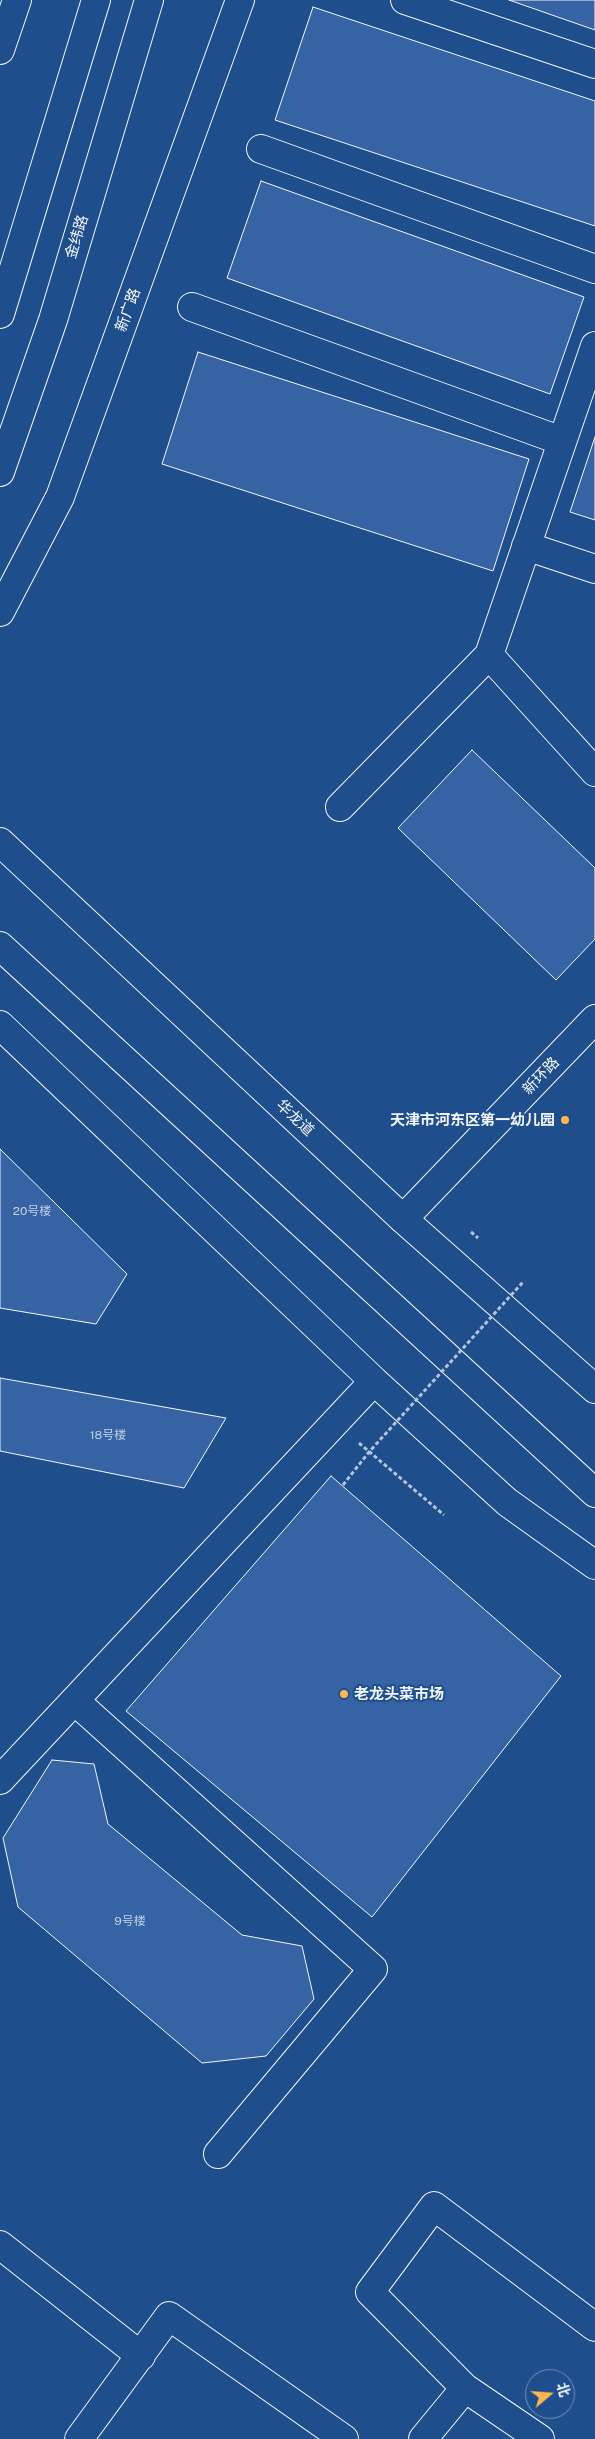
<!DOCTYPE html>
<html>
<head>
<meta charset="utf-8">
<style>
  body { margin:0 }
  #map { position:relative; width:595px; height:2439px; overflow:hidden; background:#1f4e8c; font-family:"Public Sans","Noto Sans SC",sans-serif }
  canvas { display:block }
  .north { position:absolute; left:525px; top:2369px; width:50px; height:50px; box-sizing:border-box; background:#1f4e8c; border:1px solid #7391ba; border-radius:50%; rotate:72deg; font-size:14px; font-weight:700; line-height:20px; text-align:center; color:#f2f6ff }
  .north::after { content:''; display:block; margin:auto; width:18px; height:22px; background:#ffb74d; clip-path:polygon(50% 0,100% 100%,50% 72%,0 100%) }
</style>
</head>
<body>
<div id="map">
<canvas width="595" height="2439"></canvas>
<div class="north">北</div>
</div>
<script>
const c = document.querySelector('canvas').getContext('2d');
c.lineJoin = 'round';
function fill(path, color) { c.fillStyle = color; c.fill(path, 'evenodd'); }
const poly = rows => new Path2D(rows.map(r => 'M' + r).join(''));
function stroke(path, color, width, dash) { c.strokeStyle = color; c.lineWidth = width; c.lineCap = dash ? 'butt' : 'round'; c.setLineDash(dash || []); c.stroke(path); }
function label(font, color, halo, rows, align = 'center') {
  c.font = font + ' "Public Sans","Noto Sans SC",sans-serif'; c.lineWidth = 4; c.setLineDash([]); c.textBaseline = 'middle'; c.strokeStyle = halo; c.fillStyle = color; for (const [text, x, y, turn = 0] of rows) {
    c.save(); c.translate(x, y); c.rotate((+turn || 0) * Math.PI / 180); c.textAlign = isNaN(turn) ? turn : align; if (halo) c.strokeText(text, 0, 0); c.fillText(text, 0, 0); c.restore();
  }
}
const building = poly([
  [509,0,595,0,595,30,509,0],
  [313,7,595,101,595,226,275,120,313,7],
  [261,181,584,297,550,394,227,278,261,181],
  [198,352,529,459,493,571,162,464,198,352],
  [595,437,595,520,570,512,595,437],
  [472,750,595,868,595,939,556,980,398,828,472,750],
  [0,1149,127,1274,96,1324,0,1308,0,1149],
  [0,1378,226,1418,184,1488,0,1451,0,1378],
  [331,1476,561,1676,372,1917,126,1711,331,1476],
  [52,1760,94,1764,108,1824,242,1935,302,1946,314,1999,266,2056,202,2063,18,1907,3,1838,52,1760]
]);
fill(building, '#3563a3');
stroke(building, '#f2f6ff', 1);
const minor = poly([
  [405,0,595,64],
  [0,50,17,0],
  [261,149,595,269],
  [192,307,562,441],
  [595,346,489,655,595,772],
  [526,546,595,569],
  [0,612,60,497,240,0],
  [340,807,489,655],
  [0,1025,374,1381,507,1502,595,1565],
  [403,1219,595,1019],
  [75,1701,373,1969,218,2154],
  [0,1780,374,1381],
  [0,2245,141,2356],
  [465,2388,540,2439],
  [79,2439,169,2316,344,2439],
  [423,2439,465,2388,370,2292,434,2206,595,2327]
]);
const major = poly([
  [0,314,96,0],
  [0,472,53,320,149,0],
  [0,842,403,1219,595,1389],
  [0,946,595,1493]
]);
stroke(minor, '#f2f6ff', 30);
stroke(major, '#f2f6ff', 30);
stroke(poly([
  [471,1232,478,1238],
  [359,1443,444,1515]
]), '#b3c4dc', 3, [4, 2.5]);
stroke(minor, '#1f4e8c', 28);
stroke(major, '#1f4e8c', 28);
stroke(poly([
  [343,1485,369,1452,523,1282]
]), '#b3c4dc', 3, [4, 2.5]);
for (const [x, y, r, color] of [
  [565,1120,5,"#ffb74d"],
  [344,1694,5,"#ffb74d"]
]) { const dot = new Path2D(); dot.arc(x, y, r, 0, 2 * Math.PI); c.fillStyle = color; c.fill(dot); stroke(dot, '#1f4e8c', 2); }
label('12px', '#c3d1e8', null, [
  ["20号楼",32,1211],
  ["18号楼",108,1435],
  ["9号楼",130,1921]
]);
label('15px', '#f2f6ff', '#1f4e8c', [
  ["金纬路",77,237,-73],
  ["新广路",128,310,-70],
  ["新环路",541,1076,-46],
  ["华龙道",295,1118,43]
]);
label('bold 15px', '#f2f6ff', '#1f4e8c', [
  ["天津市河东区第一幼儿园",555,1120],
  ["老龙头菜市场",354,1694,"left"]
], 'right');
</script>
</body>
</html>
